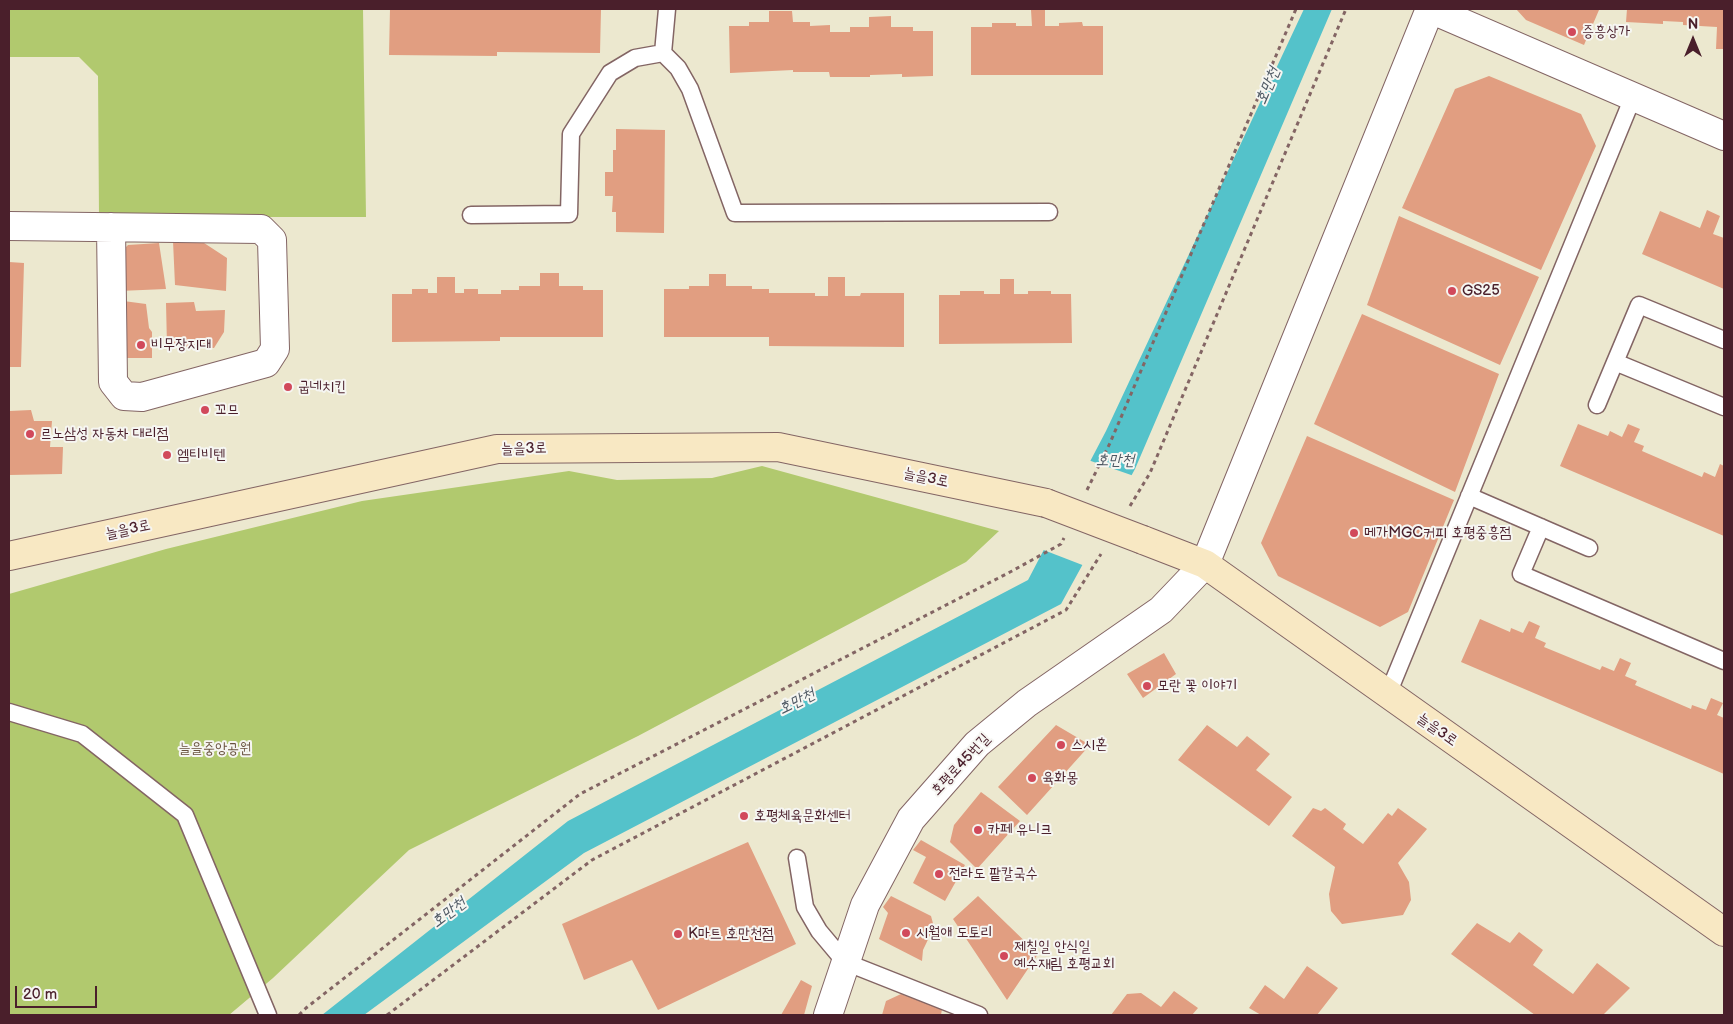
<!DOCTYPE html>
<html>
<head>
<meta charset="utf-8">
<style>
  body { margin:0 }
  #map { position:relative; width:1733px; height:1024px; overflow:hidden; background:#ece8cf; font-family:"Balsamiq Sans",sans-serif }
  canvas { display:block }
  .frame { position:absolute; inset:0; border:10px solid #4a1f2b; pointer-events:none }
  .north { position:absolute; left:1668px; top:15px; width:50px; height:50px; -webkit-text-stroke:4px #f6f6f2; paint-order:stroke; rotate:0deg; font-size:14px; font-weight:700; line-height:20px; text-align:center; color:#4a1f2b }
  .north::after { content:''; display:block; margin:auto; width:18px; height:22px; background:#4a1f2b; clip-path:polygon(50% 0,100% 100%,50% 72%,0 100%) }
  .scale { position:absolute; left:15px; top:986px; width:82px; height:22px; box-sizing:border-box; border:2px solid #4a1f2b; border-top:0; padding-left:6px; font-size:15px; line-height:18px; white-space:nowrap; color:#4a1f2b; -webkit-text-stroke:4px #f6f6f2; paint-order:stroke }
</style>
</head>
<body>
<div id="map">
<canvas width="1733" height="1024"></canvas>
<div class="frame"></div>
<div class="north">N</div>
<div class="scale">20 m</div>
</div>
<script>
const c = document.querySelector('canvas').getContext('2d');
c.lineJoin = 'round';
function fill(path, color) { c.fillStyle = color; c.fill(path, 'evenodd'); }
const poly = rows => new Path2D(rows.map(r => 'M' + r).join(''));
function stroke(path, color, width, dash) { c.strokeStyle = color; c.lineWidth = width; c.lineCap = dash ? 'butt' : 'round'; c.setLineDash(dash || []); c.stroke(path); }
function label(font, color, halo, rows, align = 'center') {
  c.font = font + ' "Balsamiq Sans","Poor Story",sans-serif'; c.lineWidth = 4; c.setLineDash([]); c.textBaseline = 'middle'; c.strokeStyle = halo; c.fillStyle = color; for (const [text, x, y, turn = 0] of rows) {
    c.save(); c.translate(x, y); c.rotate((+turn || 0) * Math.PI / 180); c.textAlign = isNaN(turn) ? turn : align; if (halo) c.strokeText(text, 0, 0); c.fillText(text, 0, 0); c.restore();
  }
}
fill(poly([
  [9,9,363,9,366,217,99,217,98,76,79,57,9,57],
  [762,466,999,531,966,562,638,736,409,850,273,978,229,1015,9,1015,9,594,166,549,362,501,569,471,617,480,712,478]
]), '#b1c96e');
fill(poly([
  [1304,9,1332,9,1135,469,1061,604,584,853,364,1015,322,1015,568,821,1028,580,1106,431]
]), '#54c2ca');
fill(poly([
  [1088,460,1134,476,1085,566,1041,549]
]), '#ece8cf');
fill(poly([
  [390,9,601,9,600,53,497,52,497,56,389,55],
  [1516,9,1597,9,1599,10,1584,45,1526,20],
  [1627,9,1724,9,1724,49,1716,49,1717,27,1683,25,1683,22,1663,21,1663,24,1626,22],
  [1031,10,1045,10,1045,26,1059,26,1059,23,1082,22,1083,26,1103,26,1103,75,971,75,971,27,992,27,992,23,1016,23,1016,26,1032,26],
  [769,11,792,11,793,22,810,22,810,26,830,25,830,32,850,32,850,27,869,27,869,17,891,16,891,27,913,27,913,31,933,31,933,76,902,77,902,74,870,75,870,77,830,77,829,72,793,72,793,70,730,73,729,26,749,26,749,22,769,22],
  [1489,76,1581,114,1596,146,1541,270,1402,208,1455,89],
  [616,129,665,130,664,233,616,232,616,212,612,212,613,196,605,196,605,172,613,172,613,150,616,150],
  [1707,210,1720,216,1713,234,1724,238,1724,289,1642,254,1660,211,1700,228],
  [1399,216,1539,277,1500,365,1367,305],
  [173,241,201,241,227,258,226,291,175,285],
  [159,243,166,289,119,291,114,259,128,245],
  [9,262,24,263,21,367,9,367],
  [540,273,559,273,559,286,583,286,583,290,603,290,603,337,500,337,500,341,392,342,392,294,412,294,412,289,428,289,428,293,437,293,437,277,455,277,455,293,464,293,464,289,478,289,478,294,501,294,501,290,519,290,519,286,540,286],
  [709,274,726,274,726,286,752,286,752,289,769,289,769,293,815,293,815,296,828,296,828,277,845,277,845,296,860,296,861,293,904,293,904,347,769,346,769,337,664,337,664,289,689,289,689,286,709,286],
  [1000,279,1014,279,1014,294,1028,294,1028,291,1051,291,1051,294,1071,294,1072,343,939,344,939,295,960,295,960,291,984,291,984,294,1000,294],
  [116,300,146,304,149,328,152,332,152,358,119,358],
  [194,302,196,311,225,310,224,332,214,348,167,346,166,303],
  [1362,314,1499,374,1455,492,1314,424],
  [31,410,34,421,52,421,50,447,63,447,62,474,9,475,9,411],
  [1578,424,1608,436,1610,431,1622,437,1628,424,1640,429,1634,442,1644,446,1642,451,1702,477,1704,472,1715,477,1720,464,1724,466,1724,536,1560,466],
  [1307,436,1454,500,1408,612,1380,627,1278,576,1261,543],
  [1480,619,1510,632,1511,628,1523,633,1529,621,1540,626,1535,638,1546,643,1544,647,1600,670,1602,666,1614,671,1620,658,1631,663,1625,676,1637,681,1635,685,1691,709,1692,705,1706,710,1711,698,1723,703,1717,715,1724,718,1724,774,1461,662],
  [1164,653,1176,674,1143,698,1127,674],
  [1056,725,1090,745,1027,815,998,787],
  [1207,725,1237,747,1247,736,1270,754,1256,770,1292,797,1269,826,1178,760],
  [981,792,1020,821,977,869,950,842,954,825],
  [1313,808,1321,811,1325,808,1346,824,1343,829,1363,844,1388,813,1392,816,1398,808,1427,829,1398,863,1409,882,1411,900,1403,915,1342,924,1331,911,1329,894,1335,867,1292,836],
  [921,840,965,865,945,901,913,883,926,857,913,850],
  [748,842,796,944,658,1010,632,960,584,980,562,924],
  [891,896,931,916,934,927,923,950,922,961,879,939,888,913,883,907],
  [978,896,1038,954,1007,1000,953,919],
  [1477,923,1510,943,1519,932,1543,950,1533,965,1573,994,1597,963,1630,988,1603,1015,1535,1015,1451,954],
  [1307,966,1338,988,1317,1015,1261,1015,1249,1008,1265,985,1284,999],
  [801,980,812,986,804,1015,781,1015],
  [1174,991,1198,1008,1192,1015,1111,1015,1127,994,1141,993,1161,1007],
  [901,994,942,1009,941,1015,882,1015,886,1001]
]), '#e19e81');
const lane = poly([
  [663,53,678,68,690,89,735,213,1049,212],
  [471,215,569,214,571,134,610,73,635,58,663,53,667,9],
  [1615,362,1724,407],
  [1597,405,1639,305,1724,340],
  [1469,496,1589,548],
  [1541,527,1521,574,1724,661],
  [1388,694,1633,97],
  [9,712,82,734,185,815,268,1015],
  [797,858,805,907,819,931,845,962,979,1015]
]);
const street = poly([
  [9,226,261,229,272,240,275,349,266,363,142,397,124,396,113,382,111,227],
  [828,1015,865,905,911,819,977,744,1027,703,1161,610,1205,564,1430,9,1724,136]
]);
const secondary = poly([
  [1143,540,1205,564,1724,932],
  [9,556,497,449,778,447,1046,503]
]);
stroke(lane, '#836564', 19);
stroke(street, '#836564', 30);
stroke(secondary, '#836564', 30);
stroke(poly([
  [1087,490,1110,443,1296,9],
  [1130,506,1150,473,1346,9],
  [299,1015,306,1008,580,794,1012,571,1061,544,1064,538],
  [387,1015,592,860,1066,610,1101,554]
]), '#836564', 3, [4, 4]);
stroke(lane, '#fff', 16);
stroke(street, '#fff', 28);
stroke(secondary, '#f8e8c3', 28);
const secondaryBridge = poly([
  [1046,503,1143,540]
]);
stroke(secondaryBridge, '#836564', 30, []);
stroke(secondaryBridge, '#f8e8c3', 28);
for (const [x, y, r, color] of [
  [1572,32,5,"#d1495b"],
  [1452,291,5,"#d1495b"],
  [141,345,5,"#d1495b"],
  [288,387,5,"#d1495b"],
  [205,410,5,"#d1495b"],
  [30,434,5,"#d1495b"],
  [167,455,5,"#d1495b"],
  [1354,533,5,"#d1495b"],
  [1147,686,5,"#d1495b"],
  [1061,745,5,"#d1495b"],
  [1032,778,5,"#d1495b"],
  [744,816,5,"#d1495b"],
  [978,830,5,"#d1495b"],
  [939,874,5,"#d1495b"],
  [906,933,5,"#d1495b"],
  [678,934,5,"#d1495b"],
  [1004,956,5,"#d1495b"]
]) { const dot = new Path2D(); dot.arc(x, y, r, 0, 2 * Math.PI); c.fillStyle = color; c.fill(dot); stroke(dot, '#f6f6f2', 2); }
label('15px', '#4a1f2b', '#f6f6f2', [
  ["증흥상가",1582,32],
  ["GS25",1462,291],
  ["비무장지대",151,345],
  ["굽네치킨",298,387],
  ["꼬므",215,410],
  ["르노삼성 자동차 대리점",40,434],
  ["엠티비텐",177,455],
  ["메가MGC커피 호평중흥점",1364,533],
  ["모란 꽃 이야기",1157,686],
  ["스시혼",1071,745],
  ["육화몽",1042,778],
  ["호평체육문화센터",754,816],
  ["카페 유니크",988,830],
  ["전라도 팥칼국수",949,874],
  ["시월애 도토리",916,933],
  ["K마트 호만천점",688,934],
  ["제칠일 안식일",1014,947],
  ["예수재림 호평교회",1014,964]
], 'left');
label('15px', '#4a1f2b', '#f6f6f2', [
  ["늘을3로",524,449,-1],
  ["늘을3로",926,478,12],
  ["늘을3로",128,530,-12],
  ["늘을3로",1437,730,35],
  ["호평로45번길",961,765,-47]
]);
label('15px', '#69523f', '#f6f6f2', [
  ["늘을중앙공원",215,749]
]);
label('italic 16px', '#4e5863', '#f6f6f2', [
  ["호만천",1268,86,-67],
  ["호만천",1115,461],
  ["호만천",797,702,-27],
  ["호만천",449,913,-37]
]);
</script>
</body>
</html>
